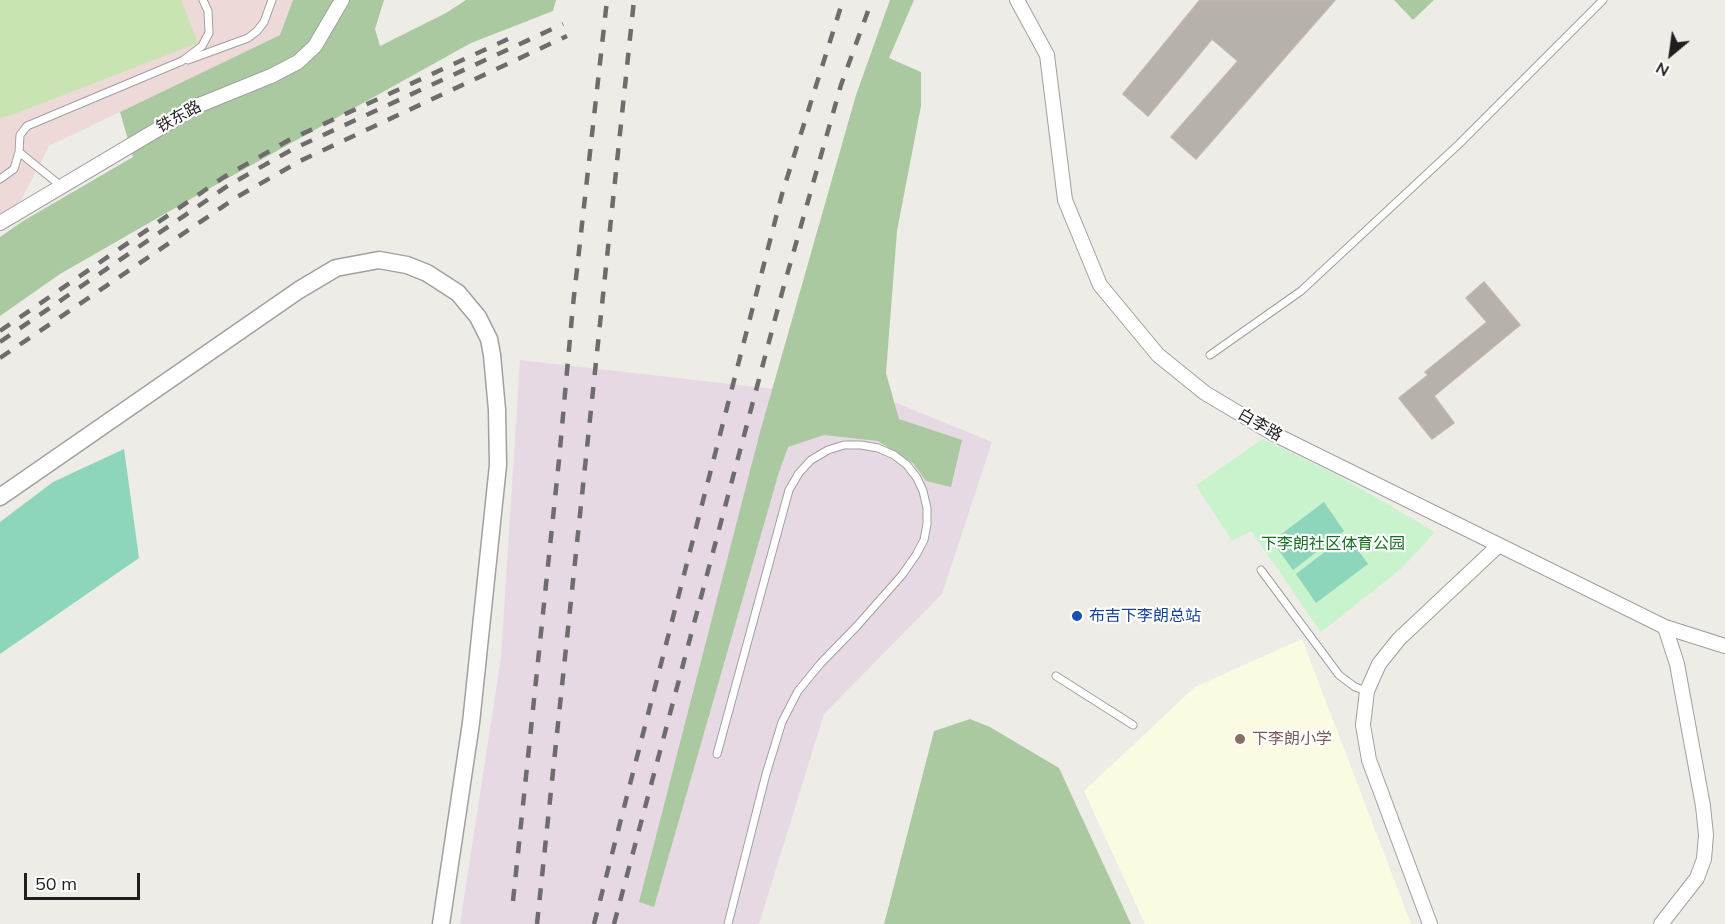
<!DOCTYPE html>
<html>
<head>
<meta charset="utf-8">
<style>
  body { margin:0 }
  #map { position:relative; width:1725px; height:924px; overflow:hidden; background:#eeece6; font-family:Mulish,sans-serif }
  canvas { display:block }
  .north { position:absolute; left:1641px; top:24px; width:60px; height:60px; -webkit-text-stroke:4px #fff; paint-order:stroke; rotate:209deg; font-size:16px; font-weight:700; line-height:24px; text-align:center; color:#1f1f1f }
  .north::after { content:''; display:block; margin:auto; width:21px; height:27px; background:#1f1f1f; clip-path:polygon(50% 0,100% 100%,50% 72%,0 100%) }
  .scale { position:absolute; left:24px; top:873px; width:116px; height:27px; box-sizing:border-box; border:3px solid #1f1f1f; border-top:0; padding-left:8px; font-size:18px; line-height:21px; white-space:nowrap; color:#1f1f1f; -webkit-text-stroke:4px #fff; paint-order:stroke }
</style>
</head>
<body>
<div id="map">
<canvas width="1725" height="924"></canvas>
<div class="north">N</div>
<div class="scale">50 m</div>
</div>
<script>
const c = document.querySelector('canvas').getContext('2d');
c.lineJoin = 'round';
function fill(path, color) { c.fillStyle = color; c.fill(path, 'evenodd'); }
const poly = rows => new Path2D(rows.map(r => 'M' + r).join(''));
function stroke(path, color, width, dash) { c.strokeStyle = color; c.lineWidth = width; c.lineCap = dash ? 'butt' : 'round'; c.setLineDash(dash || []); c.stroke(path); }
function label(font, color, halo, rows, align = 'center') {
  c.font = font + ' Mulish,"Noto Sans SC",sans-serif'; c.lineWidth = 4.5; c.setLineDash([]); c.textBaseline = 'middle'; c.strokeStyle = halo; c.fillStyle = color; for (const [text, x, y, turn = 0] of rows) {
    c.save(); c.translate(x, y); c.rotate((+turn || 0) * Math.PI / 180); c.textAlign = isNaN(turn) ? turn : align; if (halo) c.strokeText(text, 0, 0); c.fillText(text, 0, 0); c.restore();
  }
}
fill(poly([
  [0,0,293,0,280,35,49,146,19,204,0,215]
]), '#edd9d7');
fill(poly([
  [520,360,897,403,992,442,942,594,824,714,759,924,460,924,501,657]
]), '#e7d9e4');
fill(poly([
  [1302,639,1411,924,1145,924,1084,791,1195,687]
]), '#fbfbe2');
fill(poly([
  [0,0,181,0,198,43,14,114,0,118]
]), '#c9e3b2');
fill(poly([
  [293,0,384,0,375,29,380,46,446,13,466,0,556,0,553,11,471,43,203,192,60,274,0,316,0,237,23,221,133,157,120,112,280,35],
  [890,0,914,0,889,58,921,72,921,106,897,231,886,373,899,419,962,440,951,487,926,481,913,463,878,441,824,435,788,447,779,472,654,907,639,902,760,432,856,95],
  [1394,0,1434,0,1413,20],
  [970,719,990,727,1059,768,1131,924,884,924,934,731]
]), '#abc9a0');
fill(poly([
  [1263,439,1339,476,1435,532,1402,568,1321,632,1251,531,1232,541,1196,485]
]), '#c8f3cd');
fill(poly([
  [124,449,139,558,0,654,0,522,53,482],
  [1324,502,1344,531,1293,570,1272,541],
  [1347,535,1368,564,1316,603,1296,574]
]), '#8dd5bb');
const building = poly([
  [1200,0,1335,0,1196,159,1171,137,1238,61,1212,39,1148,116,1123,94,1200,0],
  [1484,282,1520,325,1434,396,1454,423,1432,439,1399,398,1428,375,1425,372,1487,322,1466,298,1484,282]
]);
fill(building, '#b7b1ac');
stroke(building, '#beb4aa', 1.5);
const service = poly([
  [188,60,248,38,257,31,264,22,272,0],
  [19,152,61,186],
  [0,179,14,169,19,152,20,135,27,126,182,61,202,46,209,33,208,11,203,0],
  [1210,355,1301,291,1459,144,1603,0],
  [1261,570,1339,675,1355,687,1367,691],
  [1056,676,1133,725],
  [717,754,789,490,799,473,811,460,828,450,844,445,861,445,878,448,894,455,907,465,917,478,923,491,927,508,927,524,924,540,916,555,902,575,857,626,821,663,798,691,782,722,766,774,728,924]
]);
const minor = poly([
  [1017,0,1047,55,1065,200,1100,285,1158,355,1205,393,1272,433,1665,627,1725,646],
  [0,223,197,106,271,76,298,62,315,46,342,0],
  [1430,924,1369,760,1363,725,1367,691,1379,664,1399,639,1499,545],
  [1661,924,1697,878,1704,859,1706,835,1703,806,1677,664,1665,627]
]);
const tertiary = poly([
  [0,497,299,290,336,268,379,260,407,265,427,273,458,293,478,317,489,339,492,355,497,410,498,465,471,723,441,924]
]);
stroke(service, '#a0a0a0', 9);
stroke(minor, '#a0a0a0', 16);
stroke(tertiary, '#a0a0a0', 19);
stroke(service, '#fff', 7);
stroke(minor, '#fff', 14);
stroke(tertiary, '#fff', 16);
stroke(poly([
  [0,331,224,177,289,140,508,39],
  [0,342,229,185,293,149,563,24],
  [0,358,237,197,300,161,567,36],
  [513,901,559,460,573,305,607,0],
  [537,924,634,0],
  [594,924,782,194,843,0],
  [614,924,783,289,841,85,872,0]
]), '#6d6d6d', 4.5, [12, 12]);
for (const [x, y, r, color] of [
  [1077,616,6,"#1a4fb4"],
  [1240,739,6,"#8d6e63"]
]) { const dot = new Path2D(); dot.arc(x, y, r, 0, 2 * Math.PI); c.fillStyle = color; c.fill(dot); stroke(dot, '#fff', 2); }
label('16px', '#1f1f1f', '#fff', [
  ["铁东路",179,117,-29],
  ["白李路",1260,425,30]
]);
label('16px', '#187122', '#fff', [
  ["下李朗社区体育公园",1333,544]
]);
label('16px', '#164399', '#fff', [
  ["布吉下李朗总站",1089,616]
], 'left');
label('16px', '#785e54', '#fff', [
  ["下李朗小学",1252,739]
], 'left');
</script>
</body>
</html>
